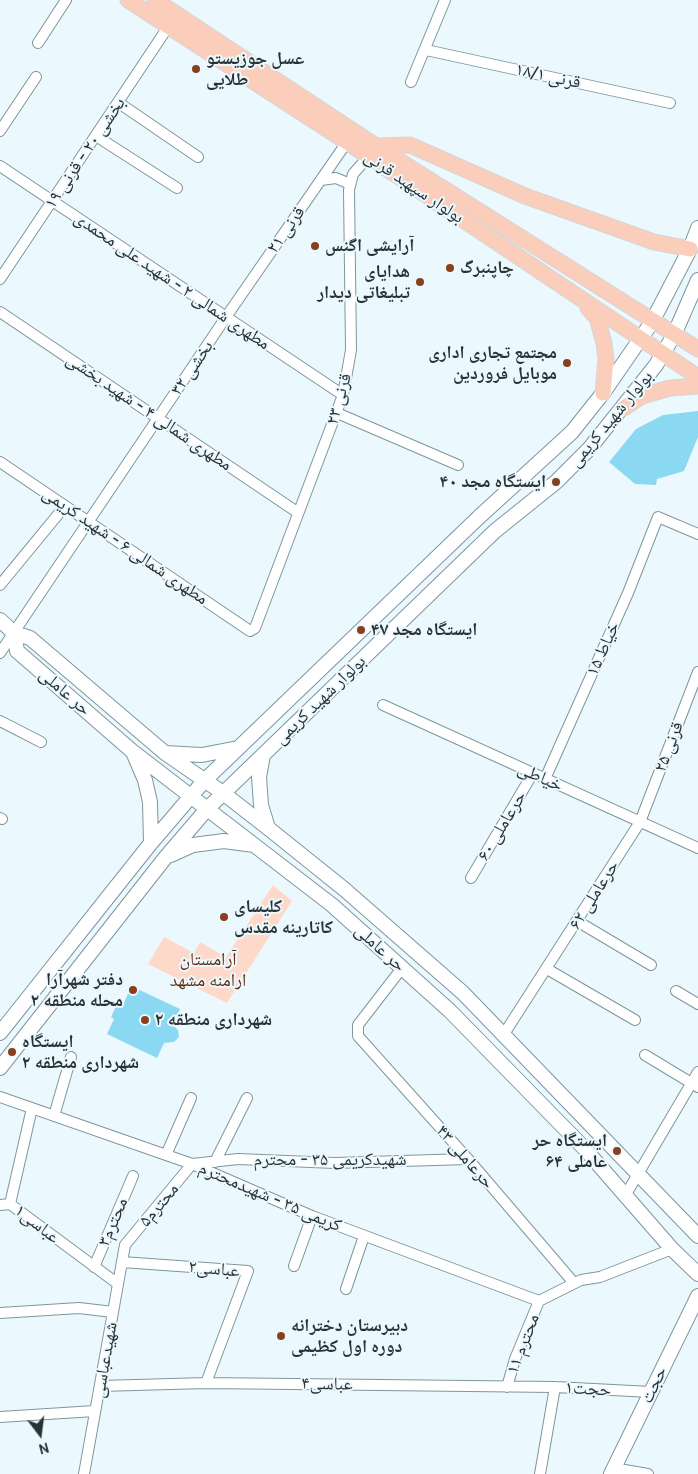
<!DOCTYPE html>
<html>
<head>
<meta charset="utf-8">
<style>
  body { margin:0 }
  #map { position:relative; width:698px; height:1474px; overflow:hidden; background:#ebf9fe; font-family:Cabin,sans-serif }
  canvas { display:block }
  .north { position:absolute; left:15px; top:1409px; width:50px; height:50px; -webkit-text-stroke:4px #ebf9fe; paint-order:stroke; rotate:165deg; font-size:14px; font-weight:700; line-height:20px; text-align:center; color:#293235 }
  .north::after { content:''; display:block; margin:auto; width:18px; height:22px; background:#293235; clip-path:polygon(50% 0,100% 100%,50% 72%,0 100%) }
</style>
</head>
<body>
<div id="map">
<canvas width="698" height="1474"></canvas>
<div class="north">N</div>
</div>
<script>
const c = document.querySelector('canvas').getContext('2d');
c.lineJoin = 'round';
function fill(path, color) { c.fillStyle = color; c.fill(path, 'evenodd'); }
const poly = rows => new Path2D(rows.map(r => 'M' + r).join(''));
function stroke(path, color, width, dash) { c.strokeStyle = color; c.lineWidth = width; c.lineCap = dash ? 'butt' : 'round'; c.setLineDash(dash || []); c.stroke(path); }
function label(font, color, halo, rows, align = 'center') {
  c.font = font + ' Cabin,"Noto Naskh Arabic",sans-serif'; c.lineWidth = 4; c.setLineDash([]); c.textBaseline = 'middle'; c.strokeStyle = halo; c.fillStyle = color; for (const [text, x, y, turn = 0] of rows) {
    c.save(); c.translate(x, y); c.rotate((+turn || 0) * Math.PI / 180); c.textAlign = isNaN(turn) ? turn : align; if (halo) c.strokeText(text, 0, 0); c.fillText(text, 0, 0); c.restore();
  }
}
fill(poly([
  [273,885,292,901,227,1003,148,964,164,937,194,953,200,942,226,957]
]), '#fed9c9');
fill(poly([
  [698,411,698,437,684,471,657,479,656,485,635,484,609,462,636,429,663,415],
  [131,986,180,1009,173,1025,178,1030,179,1037,174,1042,164,1043,157,1058,107,1034,114,1019,111,1017,119,1000,124,1003]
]), '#8bd8f3');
const street = poly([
  [38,43,66,0],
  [426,50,670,103],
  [411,82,445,0],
  [119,103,198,157],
  [0,131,36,77],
  [96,136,177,188],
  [0,166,343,395],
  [321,180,336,178,350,184],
  [0,279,168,27],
  [0,312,297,512],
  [337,413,458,465],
  [0,462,250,631,255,628,343,395,351,350,349,190,353,174,368,157],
  [0,585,65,506],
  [0,653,226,317,347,142],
  [383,705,698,848],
  [0,721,41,742],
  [545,779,628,593,658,517,698,534],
  [0,818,2,819],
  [471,878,533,773],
  [577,921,651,965],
  [402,968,358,1025,358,1036,468,1159,574,1283],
  [547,969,635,1020],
  [676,991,698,1004],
  [504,1034,640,822,698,672],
  [645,1055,698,1087],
  [0,1097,192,1164,312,1216,539,1301],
  [32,1108,10,1204,118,1284],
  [54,1116,71,1057],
  [166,1155,191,1098],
  [215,1162,247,1098],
  [625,1196,698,1072],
  [0,1205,10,1204],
  [122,1262,248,1271,206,1383],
  [294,1266,312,1216],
  [94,1267,133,1176],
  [346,1289,364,1236],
  [539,1301,581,1280,600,1277,672,1249],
  [0,1313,79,1308,113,1312],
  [100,1386,206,1383,555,1387,651,1392],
  [507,1387,515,1359,539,1301],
  [0,1417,95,1411],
  [613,1468,648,1474],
  [84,1474,125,1245,192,1164,238,1159,335,1163,468,1159],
  [540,1474,555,1387]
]);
const secondary = poly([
  [0,620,14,633,30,638,165,753,223,793,268,828,344,889,463,993,698,1236],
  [14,633,17,651,132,751,332,905,450,1011,584,1148,672,1249,698,1274],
  [133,752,145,780,150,802,151,843],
  [165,753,202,755,238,748],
  [263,755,259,777,261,805,268,828],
  [171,855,193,845,224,841,254,845],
  [0,1033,151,843,204,781,479,517,572,432,603,393,652,322,690,249,698,228],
  [0,1068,165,858,207,809,495,531,556,482,589,449,656,365,674,335,698,280],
  [611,1474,698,1296]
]);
const primary = poly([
  [128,0,347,142,698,377],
  [155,0,376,146,698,349],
  [376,146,410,145,525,196,654,242,690,249],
  [588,308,597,318,604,343,606,359,603,393],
  [624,408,642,396,670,388,698,386]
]);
stroke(street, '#7f959d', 12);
stroke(secondary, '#7f959d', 16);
stroke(primary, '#d4d6d7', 17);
stroke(street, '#fff', 10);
stroke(secondary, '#fff', 14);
stroke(primary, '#facebb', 15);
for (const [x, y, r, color] of [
  [196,69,5,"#873f1e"],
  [315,246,5,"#873f1e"],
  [450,268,5,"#873f1e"],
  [420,282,5,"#873f1e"],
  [567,363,5,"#873f1e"],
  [556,482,5,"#873f1e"],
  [361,630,5,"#873f1e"],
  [224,917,5,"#873f1e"],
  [133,990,5,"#873f1e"],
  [145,1020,5,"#873f1e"],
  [12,1052,5,"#873f1e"],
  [617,1151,5,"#873f1e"],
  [281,1336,5,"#873f1e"]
]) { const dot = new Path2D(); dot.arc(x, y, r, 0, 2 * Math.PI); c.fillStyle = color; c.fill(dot); stroke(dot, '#ebf9fe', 2); }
label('bold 18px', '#293235', '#ebf9fe', [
  ["عسل جوزیستو",206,59],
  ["طلایی",206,80],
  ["آرایشی اگنس",325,246],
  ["چاپنبرگ",460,268],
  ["هدایای",410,272,"right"],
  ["تبلیغاتی دیدار",410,293,"right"],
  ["مجتمع تجاری اداری",557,353,"right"],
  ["موبایل فروردین",557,374,"right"],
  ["ایستگاه مجد ۴۰",546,482,"right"],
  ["ایستگاه مجد ۴۷",371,630],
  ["کلیسای",234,907],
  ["کاتارینه مقدس",234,928],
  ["دفتر شهرآرا",123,980,"right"],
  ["محله منطقه ۲",123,1001,"right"],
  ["شهرداری منطقه ۲",155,1020],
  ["ایستگاه",22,1042],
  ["شهرداری منطقه ۲",22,1063],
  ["ایستگاه حر",607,1141,"right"],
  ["عاملی ۶۴",607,1162,"right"],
  ["دبیرستان دخترانه",291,1326],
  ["دوره اول کظیمی",291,1347]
], 'left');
label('18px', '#293235', '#ebf9fe', [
  ["قرنی ۱۸/۱",548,76,12],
  ["بخشی ۲۰ - قرنی ۱۹",85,153,-56],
  ["بولوار سپهبد قرنی",414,187,34],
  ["قرنی ۲۱",286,230,-55],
  ["مطهری شمالی ۲ - شهید علی محمدی",172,281,34],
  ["بخشی ۳۲",192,368,-56],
  ["قرنی ۲۳",339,399,-74],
  ["مطهری شمالی ۴ - شهید بخشی",149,412,34],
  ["بولوار شهید کریمی",611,419,-50],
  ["مطهری شمالی ۶ - شهید کریمی",125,546,34],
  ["خیاط ۱۵",603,649,-66],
  ["حر عاملی",65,692,41],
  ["بولوار شهید کریمی",320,700,-44],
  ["قرنی ۲۵",669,747,-69],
  ["خیاطی",540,777,24],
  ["حرعاملی ۶۰",502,826,-59],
  ["حرعاملی ۶۲",594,895,-58],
  ["حر عاملی",380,948,42],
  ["حرعاملی ۴۳",465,1157,49],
  ["شهیدکریمی ۳۵ - محترم",330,1160],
  ["کریمی ۳۵ - شهیدمحترم",270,1197,23],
  ["محترم۵",159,1205,-50],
  ["محترم۳",113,1222,-67],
  ["عباسی۱",37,1224,38],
  ["عباسی۲",214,1269,5],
  ["محترم ۱۱",523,1344,-69],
  ["شهیدعباسی",105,1360,-80],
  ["عباسی۴",327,1384,1],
  ["حجت",654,1385,-64],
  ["حجت۱",588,1389,3]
]);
label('18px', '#62290d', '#ebf9fe', [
  ["آرامستان",208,960],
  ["ارامنه مشهد",208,981]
]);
</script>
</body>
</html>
